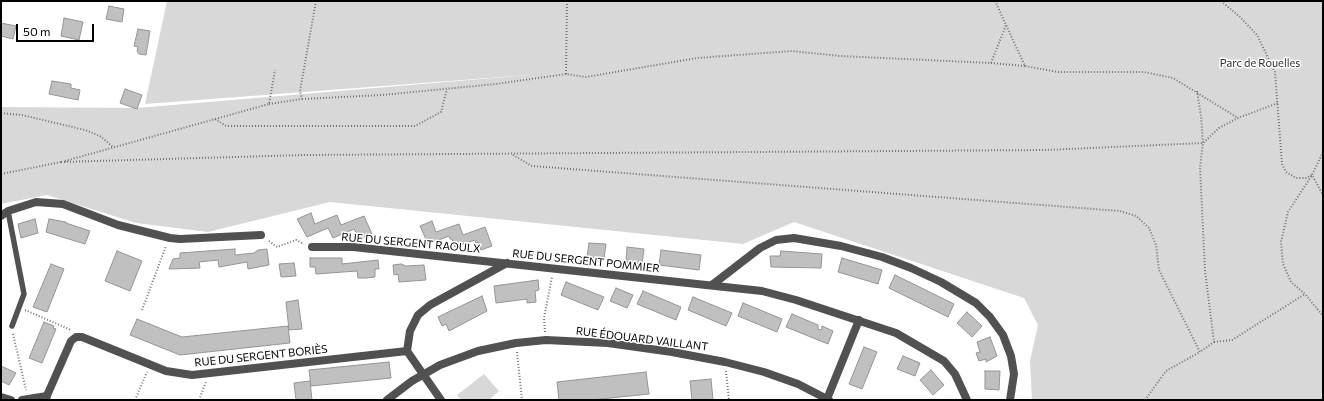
<!DOCTYPE html>
<html>
<head>
<meta charset="utf-8">
<style>
  body { margin:0 }
  #map { position:relative; width:1324px; height:401px; overflow:hidden; background:#fff; font-family:Commissioner,sans-serif }
  canvas { display:block }
  .frame { position:absolute; inset:0; border:2px solid #000; pointer-events:none }
  .scale { position:absolute; left:16px; top:24px; width:78px; height:18px; box-sizing:border-box; border:2px solid #000; border-top:0; padding-left:5px; font-size:12px; line-height:14px; white-space:nowrap; color:#000; -webkit-text-stroke:3px #fff; paint-order:stroke }
</style>
</head>
<body>
<div id="map">
<canvas width="1324" height="401"></canvas>
<div class="frame"></div>
<div class="scale">50 m</div>
</div>
<script>
const c = document.querySelector('canvas').getContext('2d');
c.lineJoin = 'round';
function fill(path, color) { c.fillStyle = color; c.fill(path, 'evenodd'); }
const poly = rows => new Path2D(rows.map(r => 'M' + r).join(''));
function stroke(path, color, width, dash) { c.strokeStyle = color; c.lineWidth = width; c.lineCap = dash ? 'butt' : 'round'; c.setLineDash(dash || []); c.stroke(path); }
function label(font, color, halo, rows, align = 'center') {
  c.font = font + ' Commissioner,sans-serif'; c.lineWidth = 3; c.setLineDash([]); c.textBaseline = 'middle'; c.strokeStyle = halo; c.fillStyle = color; for (const [text, x, y, turn = 0] of rows) {
    c.save(); c.translate(x, y); c.rotate((+turn || 0) * Math.PI / 180); c.textAlign = isNaN(turn) ? turn : align; if (halo) c.strokeText(text, 0, 0); c.fillText(text, 0, 0); c.restore();
  }
}
fill(poly([
  [167,1,1323,1,1323,400,1032,400,1030,361,1038,325,1024,298,794,222,743,244,330,202,208,232,136,223,47,195,1,204,1,107,137,108,529,75,145,104],
  [484,374,499,391,489,400,461,400,457,395]
]), '#d8d8d8');
const building = poly([
  [109,6,124,9,122,22,106,19,109,6],
  [64,18,83,22,79,40,61,36,64,18],
  [1,23,16,26,13,39,1,36,1,23],
  [138,29,150,31,146,55,139,54,137,51,138,47,134,46,138,29],
  [52,81,71,84,71,88,80,90,78,100,49,94,52,81],
  [125,89,142,95,137,109,120,103,125,89],
  [311,213,315,224,337,215,341,225,364,216,372,234,360,239,354,229,333,238,328,228,307,237,297,219,311,213],
  [35,219,38,233,21,238,18,224,35,219],
  [49,219,66,222,66,223,90,231,85,244,46,232,49,219],
  [432,221,436,232,459,224,463,235,485,227,492,246,481,250,478,242,476,243,475,240,455,247,452,239,450,239,449,236,428,244,420,226,432,221],
  [589,243,606,244,604,259,587,257,589,243],
  [627,247,644,249,642,264,626,262,627,247],
  [235,249,235,255,254,253,258,250,267,249,269,265,248,269,247,262,219,267,218,260,199,262,200,268,169,269,173,259,180,258,180,253,235,249],
  [661,250,701,255,699,270,659,265,661,250],
  [117,251,142,261,130,291,105,281,117,251],
  [781,251,822,254,821,268,771,267,770,256,780,256,781,251],
  [310,258,342,258,342,264,378,260,379,269,375,269,375,277,366,278,358,278,357,271,316,274,315,267,310,267,310,258],
  [842,258,882,270,878,284,838,272,842,258],
  [294,263,296,276,281,277,279,264,294,263],
  [51,264,64,269,47,312,33,307,51,264],
  [401,264,406,266,424,265,426,280,399,282,398,274,394,275,393,265,401,264],
  [895,275,954,304,948,317,889,288,895,275],
  [538,280,539,290,535,291,536,302,527,303,527,299,496,303,494,286,538,280],
  [566,282,604,297,598,310,561,295,566,282],
  [616,288,633,295,627,308,610,301,616,288],
  [643,291,681,307,676,320,637,304,643,291],
  [482,296,487,311,449,331,446,324,442,326,438,317,482,296],
  [693,297,732,313,726,326,688,310,693,297],
  [298,300,302,329,289,330,286,302,298,300],
  [743,303,782,319,777,332,738,316,743,303],
  [967,312,982,326,972,337,957,323,967,312],
  [792,314,818,325,818,329,821,330,822,326,833,331,828,344,786,327,792,314],
  [137,319,182,337,288,326,290,343,180,355,130,335,137,319],
  [44,322,54,326,53,328,56,329,42,363,29,358,44,322],
  [990,337,997,356,986,362,986,359,979,361,976,353,980,352,977,342,990,337],
  [864,347,877,352,862,389,849,384,864,347],
  [903,356,920,363,915,376,897,369,903,356],
  [389,362,391,378,311,386,309,370,389,362],
  [1,366,16,373,9,385,1,381,1,366],
  [931,370,944,385,933,395,920,380,931,370],
  [985,371,1000,371,999,390,985,389,985,371],
  [646,372,649,394,591,400,559,400,557,382,646,372],
  [711,379,713,400,692,400,690,381,711,379],
  [310,381,312,400,296,400,294,383,310,381]
]);
fill(building, '#c0c0c0');
stroke(building, '#959595', 1);
stroke(poly([
  [995,1,1025,66,1058,72,1144,72,1173,78,1238,118],
  [1221,1,1240,17,1257,35,1275,72,1282,164,1286,172,1296,178,1306,178,1312,175,1323,195],
  [991,63,1025,66],
  [566,74,567,1],
  [302,99,382,95,496,84,566,74,586,77,697,58,792,51,840,56,991,63,1006,25],
  [269,104,302,99,300,91,316,1],
  [1,113,22,115,85,130,100,136,113,147],
  [215,119,226,126,415,126,441,112,447,89],
  [1323,152,1312,175,1288,212,1281,242,1283,264,1291,282,1305,294,1323,316],
  [513,155,532,166,1120,211,1136,216,1149,228,1156,245,1159,270,1200,352,1214,342,1205,271,1200,167,1203,143,1201,116,1197,91],
  [65,161,269,104,275,70],
  [61,162,305,155,1046,150,1203,143,1219,128,1238,118,1278,103],
  [1,174,61,162],
  [269,241,277,247,296,240,304,244],
  [25,310,71,330],
  [142,310,166,246],
  [545,332,544,318,552,277],
  [13,334,26,390],
  [1214,342,1232,340,1305,294],
  [517,352,522,400],
  [726,371,729,400],
  [135,400,147,372],
  [199,400,206,382],
  [1145,400,1166,371,1200,352]
]), '#737373', 2, [1, 2]);
stroke(poly([
  [8,211,24,294,12,326]
]), '#515151', 5.5);
stroke(poly([
  [1,216,8,211,36,202,63,204,118,225,170,238,180,239,261,235],
  [312,247,353,247,762,291,796,300,896,333,944,361,955,374,967,400],
  [712,285,760,248,776,240,794,238,841,246,882,257,911,268,941,282,976,303,990,317,1003,335,1011,356,1014,374,1010,400],
  [1,397,11,400],
  [827,399,859,320],
  [22,400,47,396],
  [45,400,71,341,76,337,82,337,166,371,192,375,407,351],
  [387,400,412,381,440,365,478,351,516,343,546,340,608,343,672,352,725,362,764,372,798,384,829,400],
  [441,400,407,351,410,331,418,315,430,305,507,263]
]), '#515151', 8);
label('11px', '#2f2f2f', '#fff', [
  ["Parc de Rouelles",1260,63]
]);
label('11px', '#000', '#fff', [
  ["RUE DU SERGENT RAOULX",411,243,5],
  ["RUE DU SERGENT POMMIER",586,261,6],
  ["RUE ÉDOUARD VAILLANT",642,339,7],
  ["RUE DU SERGENT BORIÈS",261,356,-6]
]);
</script>
</body>
</html>
